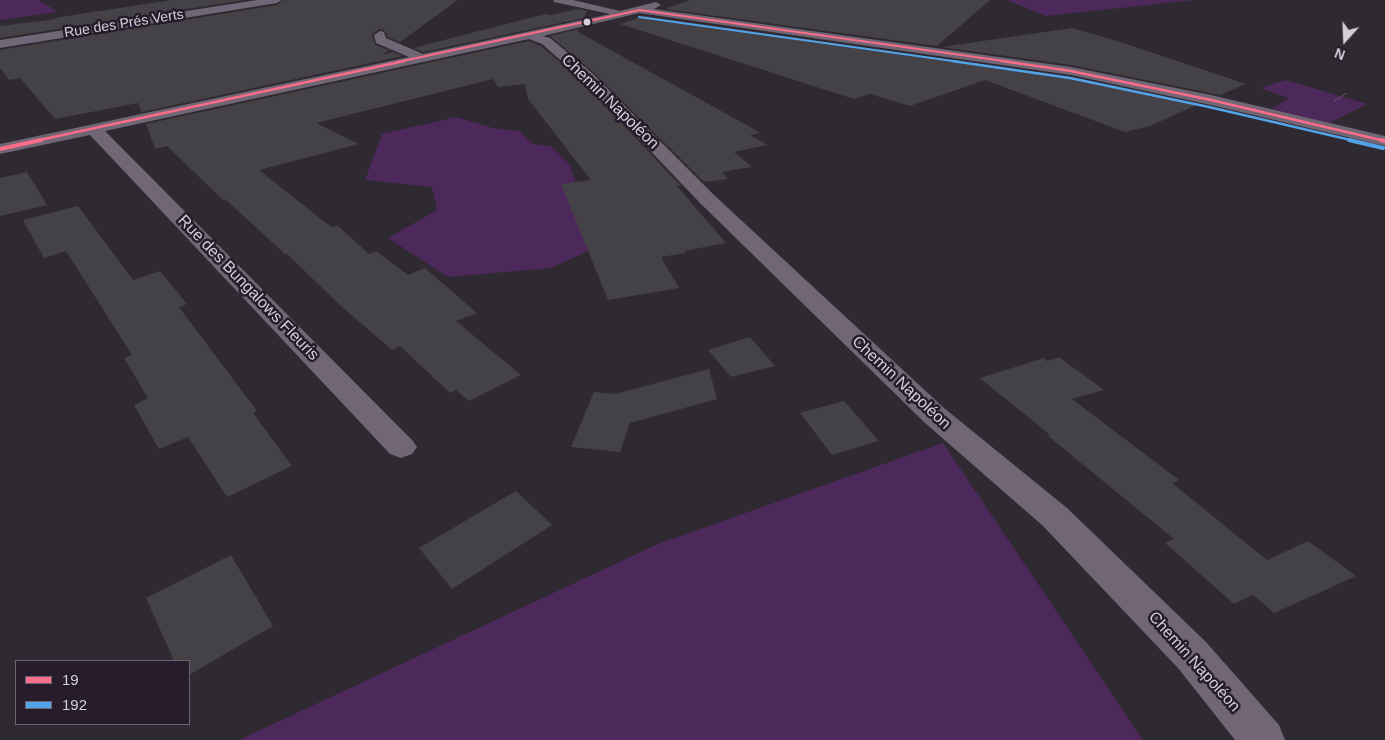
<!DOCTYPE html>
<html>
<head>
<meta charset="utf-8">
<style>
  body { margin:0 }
  #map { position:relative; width:1385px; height:740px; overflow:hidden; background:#2f2a32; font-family:Arial,sans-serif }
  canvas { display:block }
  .legend { position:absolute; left:15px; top:660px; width:175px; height:65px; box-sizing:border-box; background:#261c2b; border:1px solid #6c6470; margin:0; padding:6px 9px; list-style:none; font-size:15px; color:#d5cfd8 }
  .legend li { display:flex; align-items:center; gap:10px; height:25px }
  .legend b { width:25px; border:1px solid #6c6470 }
  .north { position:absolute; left:1320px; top:15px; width:50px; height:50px; -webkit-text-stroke:4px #261c2b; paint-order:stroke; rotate:200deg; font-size:14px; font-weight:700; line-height:20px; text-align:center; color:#d5cfd8 }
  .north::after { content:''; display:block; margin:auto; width:18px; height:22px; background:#d5cfd8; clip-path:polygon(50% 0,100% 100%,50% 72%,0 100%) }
</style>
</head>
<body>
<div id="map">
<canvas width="1385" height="740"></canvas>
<ul class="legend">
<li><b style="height:6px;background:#fb6d88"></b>19</li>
<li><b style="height:6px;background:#53a3e8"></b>192</li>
</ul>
<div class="north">N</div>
</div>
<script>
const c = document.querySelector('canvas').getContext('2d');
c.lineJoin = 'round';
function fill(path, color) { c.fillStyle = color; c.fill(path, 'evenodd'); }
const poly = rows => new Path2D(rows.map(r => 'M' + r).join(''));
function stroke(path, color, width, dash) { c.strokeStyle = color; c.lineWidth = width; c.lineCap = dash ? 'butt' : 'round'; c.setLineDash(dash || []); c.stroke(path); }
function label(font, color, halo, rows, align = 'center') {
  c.font = font + ' Arial,sans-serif'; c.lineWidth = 5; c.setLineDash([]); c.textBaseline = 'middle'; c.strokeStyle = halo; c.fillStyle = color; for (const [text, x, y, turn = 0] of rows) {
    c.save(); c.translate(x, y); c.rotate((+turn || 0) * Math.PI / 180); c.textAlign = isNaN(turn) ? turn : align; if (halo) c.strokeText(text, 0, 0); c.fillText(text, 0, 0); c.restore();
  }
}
fill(poly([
  [0,0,39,0,58,12,0,20],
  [1007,0,1194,0,1046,16],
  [1286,80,1367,104,1329,123,1272,109,1289,98,1260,88],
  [456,117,493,128,519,131,533,144,551,146,570,165,595,248,551,268,448,277,388,238,437,210,432,187,365,180,382,134],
  [943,443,1143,740,239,740,658,544]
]), '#4c295a');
fill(poly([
  [172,0,245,0,0,38,0,26,56,19,54,18],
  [284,0,458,0,400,42,388,37,384,30,379,29,372,34,375,45,389,50,382,55,393,52,403,56,142,112,138,103,55,119,20,78,9,80,0,68,0,50,277,5],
  [690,0,990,0,937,46,665,9],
  [578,9,587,11,584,18,423,52,413,48,545,14,551,15],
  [644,16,1071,77,1199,104,1150,126,1125,132,985,80,910,106,870,94,854,99,620,24],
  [1072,28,1117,41,1246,84,1220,95,1071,65,941,47],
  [579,29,578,32,761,133,750,135,767,145,734,152,752,167,722,172,728,179,704,182,592,71,550,36],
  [529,41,541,46,580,79,681,186,677,186,726,243,684,251,686,253,661,257,679,288,608,300,561,184,591,180,528,99,525,84,498,87,493,79,316,123,359,144,259,170,331,227,338,226,369,254,376,251,408,275,425,268,477,313,456,321,521,375,469,401,456,390,450,393,400,346,392,350,341,306,287,254,285,254,225,199,223,200,167,146,155,149,146,124],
  [27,172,47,205,0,216,0,178],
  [78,206,133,280,160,271,187,304,179,307,257,411,253,413,292,466,227,497,188,437,159,449,134,405,148,398,124,358,132,355,66,251,44,258,23,220],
  [750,337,775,366,731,377,708,350],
  [1059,357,1104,390,1072,399,1179,480,1172,483,1267,560,1308,541,1356,576,1274,613,1253,595,1234,604,1165,543,1174,539,1048,436,1050,435,980,378,1044,358,1047,361],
  [709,369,717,399,630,423,620,452,571,447,594,392,615,394],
  [844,401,879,441,832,455,800,413],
  [516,491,552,525,452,589,419,548],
  [231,555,273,626,189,675,189,661,174,661,146,598]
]), '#444147');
stroke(poly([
  [1335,101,1347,93]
]), '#6a636e', 2, [1, 2]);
fill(poly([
  [257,0,282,0,277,3,0,48,0,40,257,0],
  [553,0,573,0,620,11,656,2,661,5,654,9,1071,67,1211,95,1385,136,1385,146,1211,105,1071,75,639,13,543,36,550,38,591,72,714,195,944,408,1067,508,1206,642,1279,725,1285,740,1235,740,1178,668,1043,526,924,422,700,203,581,78,542,44,529,39,105,131,412,440,417,447,412,454,401,458,390,454,90,135,0,154,0,144,409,57,376,43,374,35,380,31,384,32,386,38,423,54,610,14,554,2,553,0]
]), '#706675');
stroke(poly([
  [398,62,640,10,1011,62]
]), '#fb6d88', 2);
stroke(poly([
  [1002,61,1071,71,1211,100,1385,141],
  [35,141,404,61]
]), '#fb6d88', 2.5);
stroke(poly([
  [1381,140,1385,141],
  [0,149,41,140]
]), '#fb6d88', 4);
stroke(poly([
  [639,17,960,62]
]), '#53a3e8', 2);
stroke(poly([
  [952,61,1070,78,1209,107,1355,141]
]), '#53a3e8', 2.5);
stroke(poly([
  [1349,140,1383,148]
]), '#53a3e8', 4);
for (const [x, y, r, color] of [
  [587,22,4.5,"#d5cfd8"]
]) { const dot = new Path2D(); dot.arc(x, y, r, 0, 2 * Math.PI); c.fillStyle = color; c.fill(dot); stroke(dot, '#261c2b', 2); }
label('14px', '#d5cfd8', '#261c2b', [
  ["Rue des Prés Verts",124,24,-9]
]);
label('16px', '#d5cfd8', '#261c2b', [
  ["Chemin Napoléon",610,102,44],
  ["Rue des Bungalows Fleuris",248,288,46],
  ["Chemin Napoléon",901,383,43],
  ["Chemin Napoléon",1194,662,48]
]);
</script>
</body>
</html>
